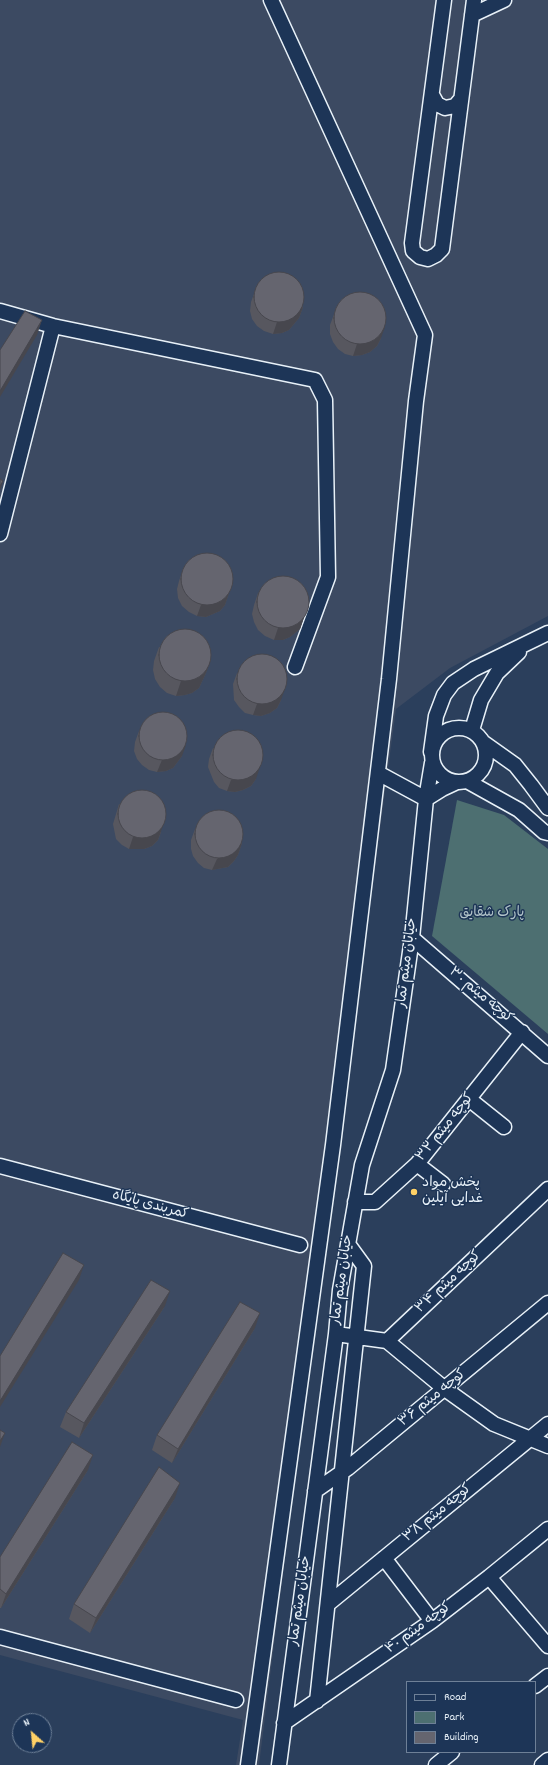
<!DOCTYPE html>
<html>
<head>
<meta charset="utf-8">
<style>
  body { margin:0 }
  #map { position:relative; width:548px; height:1765px; overflow:hidden; background:#2b3f5c; font-family:Dekko,sans-serif }
  canvas { display:block }
  .legend { position:absolute; left:406px; top:1681px; width:130px; height:72px; box-sizing:border-box; background:#1d3557; border:1px solid #6e8097; margin:0; padding:5px 7px; list-style:none; font-size:12px; color:#e8f1f8 }
  .legend li { display:flex; align-items:center; gap:8px; height:20px }
  .legend b { width:20px; border:1px solid #6e8097 }
  .north { position:absolute; left:12px; top:1713px; width:40px; height:40px; box-sizing:border-box; background:#1d3557; border:1px solid #6e8097; border-radius:50%; rotate:333deg; font-size:11px; font-weight:700; line-height:16px; text-align:center; color:#e8f1f8 }
  .north::after { content:''; display:block; margin:auto; width:14px; height:18px; background:#ffd166; clip-path:polygon(50% 0,100% 100%,50% 72%,0 100%) }
</style>
</head>
<body>
<div id="map">
<canvas width="548" height="1765"></canvas>
<ul class="legend">
<li><b style="height:5px;background:#1d3557"></b>Road</li>
<li><b style="height:11px;background:#4d6f71"></b>Park</li>
<li><b style="height:11px;background:#65656f"></b>Building</li>
</ul>
<div class="north">N</div>
</div>
<script>
const c = document.querySelector('canvas').getContext('2d');
c.lineJoin = 'round';
function fill(path, color) { c.fillStyle = color; c.fill(path, 'evenodd'); }
const poly = rows => new Path2D(rows.map(r => 'M' + r).join(''));
function stroke(path, color, width, dash) { c.strokeStyle = color; c.lineWidth = width; c.lineCap = dash ? 'butt' : 'round'; c.setLineDash(dash || []); c.stroke(path); }
function label(font, color, halo, rows, align = 'center') {
  c.font = font + ' Dekko,"Playpen Sans Arabic",sans-serif'; c.lineWidth = 3; c.setLineDash([]); c.textBaseline = 'middle'; c.strokeStyle = halo; c.fillStyle = color; for (const [text, x, y, turn = 0] of rows) {
    c.save(); c.translate(x, y); c.rotate((+turn || 0) * Math.PI / 180); c.textAlign = isNaN(turn) ? turn : align; if (halo) c.strokeText(text, 0, 0); c.fillText(text, 0, 0); c.restore();
  }
}
fill(poly([
  [0,0,548,0,548,616,450,668,396,709,318,1291,259,1765,236,1765,243,1720,0,1655]
]), '#3c4a62');
fill(poly([
  [457,800,504,815,548,849,548,1034,432,936]
]), '#4d6f71');
const minor = poly([
  [444,0,412,243,413,251,420,257,428,259,436,255,442,249,474,0],
  [472,15,504,0],
  [432,95,437,104,445,108,455,106,461,99],
  [0,311,53,326,315,380,325,400,328,577,295,667],
  [0,534,53,326],
  '432 755a27 27 0 1 1 54 0a27 27 0 1 1-54 0Z',
  [472,730,481,700,497,673,519,652],
  [484,743,515,765,531,785,548,808],
  [431,752,436,716,444,695,453,683,474,669,548,633],
  [378,773,426,799],
  [467,781,519,810,544,832,548,833],
  [426,799,442,789,457,782],
  [412,938,548,1056],
  [469,1099,504,1127],
  [417,1164,443,1184],
  [0,1166,300,1245],
  [355,1202,375,1202,417,1164,522,1032],
  [336,1334,387,1341,548,1189],
  [387,1341,445,1389,494,1424,548,1446],
  [315,1491,348,1468,548,1303],
  [384,1558,432,1621],
  [489,1577,548,1646],
  [328,1604,548,1424],
  [0,1637,236,1700],
  [535,1686,548,1676],
  [317,1701,364,1266,348,1244],
  [284,1723,432,1621,489,1577,548,1529],
  [248,1765,333,1145,389,679,416,401,425,335,271,0],
  [279,1765,336,1334,340,1290,362,1165,393,1070,412,938,426,799,432,763],
  [436,1765,452,1752],
  [542,1765,548,1760]
]);
stroke(minor, '#e8f1f8', 17);
stroke(minor, '#1d3557', 14);
fill(poly([
  [255,291,303,307,299,318,289,330,282,333,273,334,264,331,257,326,252,319,250,311,251,302],
  [337,306,381,338,377,346,370,352,362,355,353,356,345,354,338,349,333,342,330,334,330,325],
  [183,569,229,593,225,605,220,611,206,617,197,616,189,612,182,606,178,598,177,589,179,581],
  [258,593,304,617,300,629,290,637,283,640,274,640,265,636,258,630,254,622,252,614,254,605],
  [159,647,211,659,206,673,199,688,192,693,185,695,176,696,167,693,160,687,155,679,153,670,154,661],
  [237,673,281,700,277,708,270,713,261,716,253,715,245,713,239,707,234,700,233,684],
  [139,731,182,756,173,768,166,771,157,772,149,770,142,765,137,759,134,751,135,742],
  [213,748,256,779,251,786,243,790,235,792,227,791,219,788,214,782,208,767,209,759],
  [119,804,161,832,158,840,152,846,144,849,129,849,122,845,116,839,113,824],
  [195,829,242,843,238,855,234,861,228,867,212,870,204,868,198,863,193,856,191,849,191,840],
  [165,1306,79,1438,60,1427,66,1412],
  [255,1328,172,1463,152,1450,157,1435],
  [88,1470,1,1608,0,1608,0,1557],
  [175,1498,90,1633,69,1619,74,1604]
]), '#57575f');
fill(poly([
  [303,307,299,318,289,330,282,333,273,334,277,322],
  [42,320,37,335,0,397,0,391],
  [385,327,381,338,377,346,370,352,362,355,353,356,357,344],
  [3,481,0,490,0,486],
  [229,593,225,605,220,611,206,617,197,616,201,605],
  [304,617,300,629,290,637,283,640,274,640,278,628],
  [211,659,206,673,199,688,192,693,185,695,176,696,181,681],
  [285,689,281,700,277,708,270,713,261,716,253,715,257,704],
  [186,745,182,756,173,768,166,771,157,772,162,760],
  [260,767,256,779,251,786,243,790,235,792,227,791,231,780],
  [165,820,158,840,152,846,144,849,129,849,133,837],
  [242,843,238,855,234,861,228,867,212,870,217,859],
  [84,1265,79,1280,0,1407,0,1401],
  [170,1291,165,1306,79,1438,84,1423],
  [260,1313,255,1328,172,1463,178,1449],
  [5,1433,0,1447,0,1441],
  [93,1455,88,1470,1,1608,6,1594],
  [180,1483,175,1498,90,1633,96,1618]
]), '#47474e');
const building = poly([
  '254 297a25 25 0 1 1 50 0a25 25 0 1 1-50 0Z',
  '334 318a26 26 0 1 1 52 0a26 26 0 1 1-52 0Z',
  [25,311,42,320,0,391,0,350,25,311],
  [0,479,3,481,0,486,0,479],
  '181 579a26 26 0 1 1 52 0a26 26 0 1 1-52 0Z',
  '257 602a26 26 0 1 1 52 0a26 26 0 1 1-52 0Z',
  '159 655a26 26 0 1 1 52 0a26 26 0 1 1-52 0Z',
  '237 679a25 25 0 1 1 50 0a25 25 0 1 1-50 0Z',
  '139 736a24 24 0 1 1 48 0a24 24 0 1 1-48 0Z',
  '213 755a25 25 0 1 1 50 0a25 25 0 1 1-50 0Z',
  '118 814a24 24 0 1 1 48 0a24 24 0 1 1-48 0Z',
  '195 834a24 24 0 1 1 48 0a24 24 0 1 1-48 0Z',
  [63,1253,84,1265,0,1401,0,1356,63,1253],
  [151,1280,170,1291,84,1423,66,1412,151,1280],
  [240,1302,260,1313,178,1449,157,1435,240,1302],
  [0,1430,5,1433,0,1441,0,1430],
  [72,1442,93,1455,6,1594,0,1589,0,1557,72,1442],
  [159,1467,180,1483,96,1618,74,1604,159,1467]
]);
fill(building, '#65656f');
stroke(building, '#47474e', 1);
for (const [x, y, r, color] of [
  [414,1192,4,"#ffd166"]
]) { const dot = new Path2D(); dot.arc(x, y, r, 0, 2 * Math.PI); c.fillStyle = color; c.fill(dot); stroke(dot, '#1d3557', 1.5); }
label('14px', '#b2c4c9', '#1d3557', [
  ["پارک شقایق",492,914]
]);
label('14px', '#e8f1f8', '#1d3557', [
  ["خیابان میثم تمار",408,963,-83],
  ["کوچه میثم ۳۰",480,996,40],
  ["کوچه میثم ۳۲",446,1128,-51],
  ["کمربندی پایگاه",150,1206,15],
  ["خیابان میثم تمار",343,1280,-82],
  ["کوچه میثم ۳۴",449,1283,-43],
  ["کوچه میثم ۳۶",433,1399,-39],
  ["کوچه میثم ۳۸",438,1514,-39],
  ["خیابان میثم تمار",301,1601,-82],
  ["کوچه میثم ۴۰",419,1629,-36]
]);
label('14px', '#e8f1f8', '#1d3557', [
  ["پخش مواد",422,1184],
  ["غدایی آیلین",422,1200]
], 'left');
</script>
</body>
</html>
